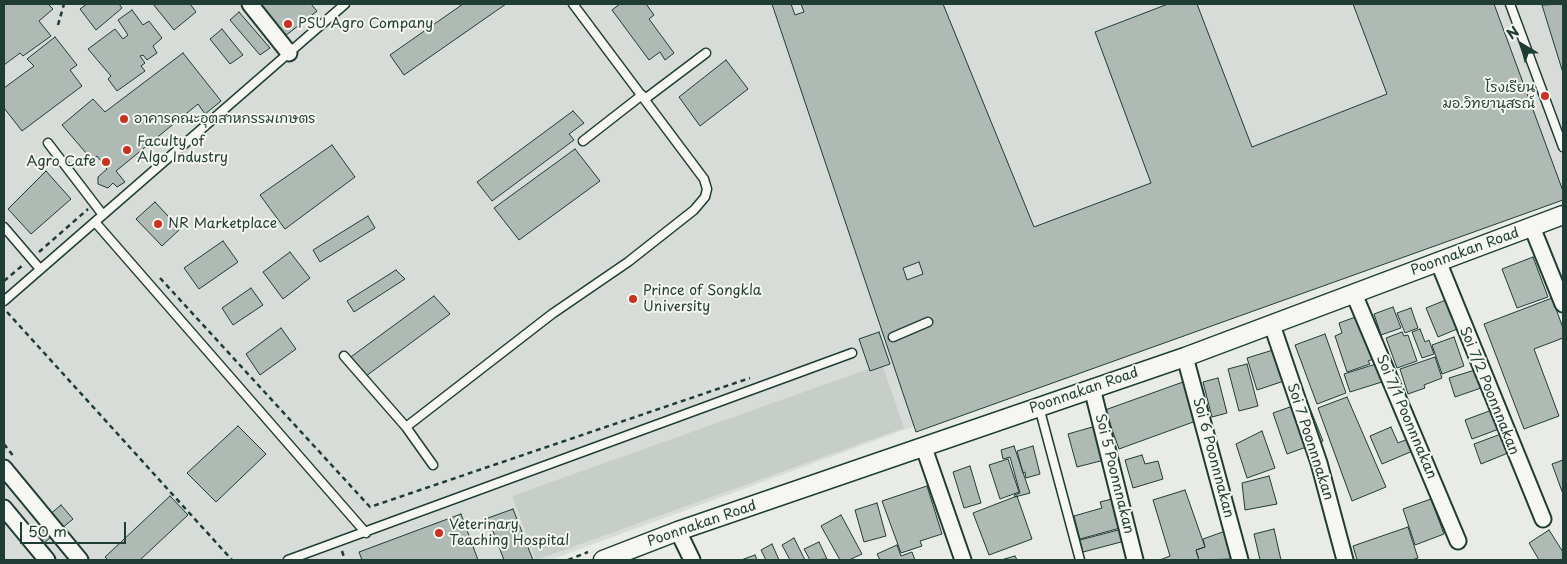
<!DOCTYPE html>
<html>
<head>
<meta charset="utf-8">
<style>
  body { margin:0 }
  #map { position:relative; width:1567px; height:564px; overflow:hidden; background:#e9ebe7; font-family:"Playpen Sans",sans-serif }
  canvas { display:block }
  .frame { position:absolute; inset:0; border:5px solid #1f3d34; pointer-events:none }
  .north { position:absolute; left:1497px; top:20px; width:50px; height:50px; -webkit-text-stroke:4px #f6f6f2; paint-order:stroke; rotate:323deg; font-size:14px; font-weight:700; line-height:20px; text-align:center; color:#1f3d34 }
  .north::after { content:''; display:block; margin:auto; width:18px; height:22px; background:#1f3d34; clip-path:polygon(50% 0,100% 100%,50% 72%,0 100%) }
  .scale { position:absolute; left:20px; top:522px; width:106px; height:22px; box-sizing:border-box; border:2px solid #1f3d34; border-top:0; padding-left:6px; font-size:15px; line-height:18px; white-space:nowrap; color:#1f3d34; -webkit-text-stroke:4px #f6f6f2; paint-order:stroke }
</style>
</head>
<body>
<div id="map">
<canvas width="1567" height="564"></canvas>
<div class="frame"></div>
<div class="north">N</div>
<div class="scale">50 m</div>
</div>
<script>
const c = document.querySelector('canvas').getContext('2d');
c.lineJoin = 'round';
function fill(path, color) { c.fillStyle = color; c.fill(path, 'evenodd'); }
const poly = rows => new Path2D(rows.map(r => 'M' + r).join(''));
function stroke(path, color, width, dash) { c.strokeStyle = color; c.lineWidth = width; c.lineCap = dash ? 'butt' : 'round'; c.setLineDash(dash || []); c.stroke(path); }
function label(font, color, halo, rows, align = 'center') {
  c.font = font + ' "Playpen Sans","Playpen Sans Thai",sans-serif'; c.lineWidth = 4; c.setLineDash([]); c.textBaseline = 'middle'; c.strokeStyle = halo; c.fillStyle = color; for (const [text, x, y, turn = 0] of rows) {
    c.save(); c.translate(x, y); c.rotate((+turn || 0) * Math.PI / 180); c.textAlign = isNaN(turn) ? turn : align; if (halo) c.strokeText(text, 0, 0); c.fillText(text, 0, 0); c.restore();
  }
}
fill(poly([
  [4,4,1563,4,1563,188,550,560,4,560]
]), '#d8dcd8');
fill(poly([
  [882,364,904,428,536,560,512,496]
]), '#c7cec9');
const building = poly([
  [4,4,48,4,53,9,39,21,51,36,23,56,20,53,4,65,4,4],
  [87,4,119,4,122,8,96,30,80,9,87,4],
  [153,4,190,4,196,12,174,30,153,4],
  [259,4,311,4,317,11,285,36,259,4],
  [463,4,506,4,404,75,390,55,463,4],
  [620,4,646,4,654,15,649,19,674,53,665,60,660,52,649,60,612,10,620,4],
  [772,4,1494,4,1563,191,1563,200,916,432,772,4],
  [791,4,801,4,804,12,795,15,791,4],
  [943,4,1168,4,1095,32,1151,183,1034,227,943,4],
  [1197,4,1353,4,1387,94,1252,147,1197,4],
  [1563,4,1563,73,1542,5,1563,4],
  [132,10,143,25,149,21,162,38,153,46,157,53,147,60,143,55,140,56,145,63,141,66,145,71,117,91,108,79,111,76,88,49,115,29,123,39,128,35,118,20,132,10],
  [239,12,270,48,260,55,230,20,239,12],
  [222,29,243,55,230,64,210,39,222,29],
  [55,37,77,65,70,70,82,86,22,131,4,108,4,88,34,66,27,59,55,37],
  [183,53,221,101,205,114,198,104,116,171,125,182,117,187,113,183,108,188,98,184,98,177,107,169,97,156,92,160,62,125,93,99,105,112,183,53],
  [726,60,748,89,700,126,679,97,726,60],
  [573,111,584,123,569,134,574,140,492,201,477,182,573,111],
  [332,145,355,177,285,229,260,195,332,145],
  [575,149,600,181,519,240,494,208,575,149],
  [46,171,71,199,31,234,8,209,46,171],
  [155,202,180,229,162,246,136,219,155,202],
  [368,216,375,228,320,262,313,250,368,216],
  [223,241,238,262,199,289,184,268,223,241],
  [290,252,310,278,283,299,263,272,290,252],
  [1533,257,1548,297,1517,308,1502,269,1533,257],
  [919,262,923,274,907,280,903,268,919,262],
  [396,270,405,279,354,312,347,301,396,270],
  [251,288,263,305,233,325,222,308,251,288],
  [1458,295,1469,324,1438,337,1426,308,1458,295],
  [434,296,450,314,362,379,348,359,434,296],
  [1552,298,1563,328,1563,338,1534,349,1559,416,1524,429,1484,324,1552,298],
  [1393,307,1401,328,1381,335,1374,314,1393,307],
  [1411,308,1418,328,1405,333,1397,313,1411,308],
  [1361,315,1376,358,1368,361,1370,364,1347,372,1335,336,1342,333,1339,323,1361,315],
  [281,328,296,349,260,375,246,354,281,328],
  [1420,329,1425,342,1429,340,1434,354,1422,358,1412,332,1420,329],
  [879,332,890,364,870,371,859,339,879,332],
  [1402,332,1404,336,1408,335,1417,361,1397,368,1386,338,1402,332],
  [1325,334,1346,393,1317,404,1295,345,1325,334],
  [1454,337,1464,366,1442,374,1432,345,1454,337],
  [1273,350,1284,381,1257,390,1247,358,1273,350],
  [1435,357,1442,378,1424,385,1425,388,1408,394,1400,369,1435,357],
  [1379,363,1385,381,1350,392,1344,374,1379,363],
  [1247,364,1258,406,1239,411,1228,369,1247,364],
  [1475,370,1481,388,1455,397,1449,378,1475,370],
  [1218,378,1227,413,1212,417,1203,382,1218,378],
  [1183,382,1196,421,1119,449,1105,410,1183,382],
  [1347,397,1386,487,1352,501,1318,408,1347,397],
  [1307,401,1323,441,1287,454,1273,413,1307,401],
  [1492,410,1499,429,1472,439,1465,420,1492,410],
  [1106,423,1116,457,1077,467,1068,434,1106,423],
  [238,426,266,454,216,502,187,473,238,426],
  [1391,427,1398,443,1410,438,1415,450,1382,464,1370,436,1391,427],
  [1262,431,1275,468,1247,478,1236,444,1262,431],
  [1501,434,1508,453,1481,464,1474,444,1501,434],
  [1014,446,1030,493,1015,497,1014,495,1020,493,1010,457,1003,459,1001,450,1014,446],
  [1033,446,1040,474,1026,478,1025,472,1023,473,1017,451,1033,446],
  [1142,455,1145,464,1158,461,1163,479,1133,488,1125,460,1142,455],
  [1008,459,1019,492,1000,499,989,465,1008,459],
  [1563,460,1563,494,1552,464,1563,460],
  [970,466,981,503,964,508,953,472,970,466],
  [1269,476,1277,504,1245,510,1242,483,1269,476],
  [927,486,942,534,920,541,922,546,901,553,882,501,927,486],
  [1185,490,1205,547,1196,550,1199,560,1160,560,1170,556,1153,500,1185,490],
  [170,496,188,515,140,560,108,560,105,557,170,496],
  [1017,496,1032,539,989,555,973,513,1017,496],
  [1112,499,1120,528,1080,539,1074,516,1102,508,1100,502,1112,499],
  [1431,499,1444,534,1415,545,1403,509,1431,499],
  [877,503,886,536,864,542,855,510,877,503],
  [61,505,73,519,39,547,27,534,61,505],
  [513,509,533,560,504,560,488,518,513,509],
  [461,514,478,560,362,560,359,552,461,514],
  [841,515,862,554,849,560,840,560,821,526,841,515],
  [1408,527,1418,558,1412,560,1357,560,1353,546,1408,527],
  [1122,529,1125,541,1083,552,1080,540,1122,529],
  [1231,529,1238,548,1229,552,1232,559,1199,560,1196,550,1205,547,1203,539,1231,529],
  [1274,529,1281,560,1260,560,1254,534,1274,529],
  [1549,530,1563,552,1563,560,1539,560,1529,543,1549,530],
  [794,538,805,560,790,560,782,545,794,538],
  [819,542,827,559,810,560,804,549,819,542],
  [772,544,779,560,766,560,761,550,772,544],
  [897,545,901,556,912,552,915,560,880,560,877,554,897,545],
  [755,555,757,560,741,560,755,555],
  [1015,556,1017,560,1001,560,1015,556]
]);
fill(building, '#b0bab5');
stroke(building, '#1f3d34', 1);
const service = poly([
  [1510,4,1563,147],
  [645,99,706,53],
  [583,141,642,95],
  [48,143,103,215],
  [95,222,366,533],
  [4,227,40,269],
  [4,301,345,4],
  [893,337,928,322],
  [344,356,406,427,433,465],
  [1039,407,1080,560],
  [406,427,552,314,628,262,694,210,705,197,707,189,704,179,573,4],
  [288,560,852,353]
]);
const minor = poly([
  [250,4,289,53],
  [1532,227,1563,304],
  [1438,261,1543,519],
  [1354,294,1458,541],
  [1272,325,1319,463,1345,560],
  [1185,357,1240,560],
  [1092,388,1135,560],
  [924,448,963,560],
  [4,468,80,560],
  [4,508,47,560],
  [678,531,692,560]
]);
const tertiary = poly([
  [603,560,678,531,1185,357,1563,215]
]);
stroke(service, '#1f3d34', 11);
stroke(minor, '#1f3d34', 19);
stroke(tertiary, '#1f3d34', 21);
stroke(poly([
  [58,25,64,4],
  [39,252,88,209],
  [160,278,370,507,750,378],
  [4,281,23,265],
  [7,312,232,560],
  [4,444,14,457],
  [342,551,345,560],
  [568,560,588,552]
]), '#1f3d34', 2.5, [5, 4]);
stroke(service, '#f6f6f2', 8);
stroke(minor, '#f6f6f2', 15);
stroke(tertiary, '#f6f6f2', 18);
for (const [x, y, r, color] of [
  [288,24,5,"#c8321e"],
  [1545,96,5,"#c8321e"],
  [124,119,5,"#c8321e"],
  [127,150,5,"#c8321e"],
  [106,162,5,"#c8321e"],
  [158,224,5,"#c8321e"],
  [633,299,5,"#c8321e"],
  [439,533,5,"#c8321e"]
]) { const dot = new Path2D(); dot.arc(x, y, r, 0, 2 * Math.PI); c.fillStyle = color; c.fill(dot); stroke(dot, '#f6f6f2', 2); }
label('14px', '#1f3d34', '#f6f6f2', [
  ["PSU Agro Company",298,24],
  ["โรงเรียน",1535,88,"right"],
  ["มอ.วิทยานุสรณ์",1535,104,"right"],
  ["อาคารคณะอุตสาหกรรมเกษตร",134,119],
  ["Faculty of",137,142],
  ["Algo Industry",137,158],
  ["Agro Cafe",96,162,"right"],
  ["NR Marketplace",168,224],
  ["Prince of Songkla",643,291],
  ["University",643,307],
  ["Veterinary",449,525],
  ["Teaching Hospital",449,541]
], 'left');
label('14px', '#1f3d34', '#f6f6f2', [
  ["Poonnakan Road",1465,252,-20],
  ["Poonnakan Road",1084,391,-19],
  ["Soi 7/2 Poonnnakan",1489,391,68],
  ["Soi 7/1 Poonnnakan",1406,417,67],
  ["Soi 7 Poonnnakan",1310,442,72],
  ["Soi 6 Poonnnakan",1213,458,75],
  ["Soi 5 Poonnnakan",1114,474,76],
  ["Poonnakan Road",702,524,-19]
]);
</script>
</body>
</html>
